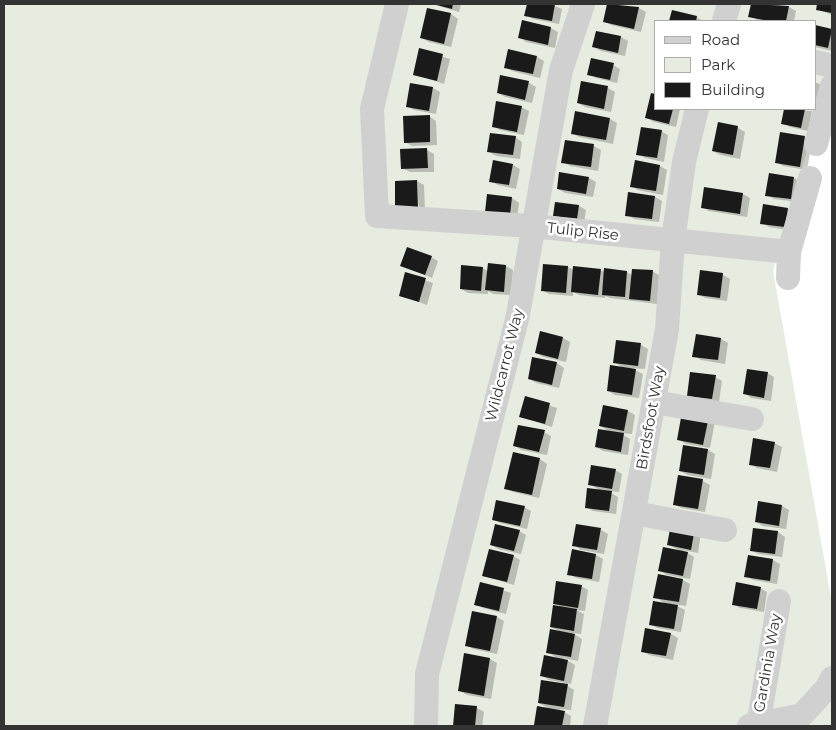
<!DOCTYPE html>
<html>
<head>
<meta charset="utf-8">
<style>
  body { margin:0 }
  #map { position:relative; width:836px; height:730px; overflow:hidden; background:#fff; font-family:Montserrat,sans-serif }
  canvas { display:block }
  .frame { position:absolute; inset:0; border:5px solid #333; pointer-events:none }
  .legend { position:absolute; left:654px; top:20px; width:162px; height:90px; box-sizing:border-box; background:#fff; border:1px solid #adadad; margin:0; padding:6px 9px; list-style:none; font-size:15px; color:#333 }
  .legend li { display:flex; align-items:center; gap:10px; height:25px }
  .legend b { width:25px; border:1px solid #adadad }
</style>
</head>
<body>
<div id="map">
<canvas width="836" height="730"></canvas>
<div class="frame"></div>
<ul class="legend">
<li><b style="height:6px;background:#d0d0d0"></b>Road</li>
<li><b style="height:14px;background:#e6ecdf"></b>Park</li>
<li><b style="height:14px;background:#1a1a1a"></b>Building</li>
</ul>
</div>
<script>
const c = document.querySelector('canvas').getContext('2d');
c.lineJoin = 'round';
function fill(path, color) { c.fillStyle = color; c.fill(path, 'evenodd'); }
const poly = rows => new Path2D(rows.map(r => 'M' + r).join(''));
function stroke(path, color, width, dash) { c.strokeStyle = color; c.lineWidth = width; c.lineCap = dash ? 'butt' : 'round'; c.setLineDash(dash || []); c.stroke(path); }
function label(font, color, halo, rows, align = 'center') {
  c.font = font + ' Montserrat,sans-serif'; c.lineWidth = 5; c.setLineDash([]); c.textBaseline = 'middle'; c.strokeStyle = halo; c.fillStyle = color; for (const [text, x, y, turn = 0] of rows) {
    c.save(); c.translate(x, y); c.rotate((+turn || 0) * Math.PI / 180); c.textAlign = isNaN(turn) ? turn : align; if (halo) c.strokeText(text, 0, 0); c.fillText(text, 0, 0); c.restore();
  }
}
fill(poly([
  [4,4,832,4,832,62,773,271,832,603,832,726,4,726],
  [655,21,815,21,815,109,655,109]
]), '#e6ecdf');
fill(poly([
  [432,4,461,4,459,12],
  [528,4,550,4,562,9,559,24,533,19,526,15],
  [608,4,639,8,646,12,641,32,611,25,604,21],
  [753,4,774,4,789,7,796,11,794,21,757,20,750,16],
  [818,4,832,4,832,15,817,9],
  [673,12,696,17,703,21,671,21],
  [451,14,458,19,451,47,429,42,422,38],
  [523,22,551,28,558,32,555,48,526,42,519,37],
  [815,27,832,30,832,51,815,47],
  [621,37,628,41,625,56,601,51,594,47],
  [420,50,450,59,444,84,414,74],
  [509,50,537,57,544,61,540,78,512,71,505,67],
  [613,65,620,69,617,83,596,78,589,74],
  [501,77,529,83,536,87,532,103,505,97,498,93],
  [815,82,823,86,820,102,815,101],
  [582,83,608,88,615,92,611,112,585,107,578,103],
  [433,88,440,92,436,114,414,110,407,106],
  [521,107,529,111,524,135,500,130,493,126],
  [655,109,680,109,676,127,654,122,647,118],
  [785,109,812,111,808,131,790,127,783,123],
  [429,116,436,121,437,145,412,146,405,142],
  [610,119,617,123,613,144,579,137,572,133],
  [719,124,738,128,745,132,740,159,720,155,713,151],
  [661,131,668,135,664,162,645,158,638,154],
  [515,137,522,142,520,159,496,156,489,152],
  [804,138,812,142,807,170,783,166,776,162],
  [594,146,601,150,598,171,570,166,563,162],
  [427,150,434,154,434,172,410,172,402,168],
  [636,162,660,166,667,170,663,195,638,190,631,186],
  [513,165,520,169,516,189,498,185,490,181],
  [589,178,596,182,593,197,565,193,558,189],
  [794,178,801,182,798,202,774,199,767,195],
  [417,181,424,185,425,210,419,210],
  [705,188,743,194,750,198,747,217,709,211,702,207],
  [655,197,662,201,659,222,634,219,627,215],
  [512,198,519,203,517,218,493,215],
  [579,206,586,210,584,223,562,220,555,215],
  [764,206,788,209,795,213,792,231,769,227,762,223],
  [431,257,438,261,432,278,401,265],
  [544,265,568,267,574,270,627,272,632,275,652,271,659,275,657,304,610,298,605,296,605,298,579,295,573,292,573,296,549,294,542,290],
  [506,266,513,270,511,295,493,294,488,291,488,294,468,293,461,289,482,268,488,271],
  [701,272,723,275,730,279,727,301,705,298,698,294],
  [406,274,433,283,427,305,400,295],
  [541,333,563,338,570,342,566,362,543,357,536,353],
  [721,339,728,343,725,364,701,360,694,356],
  [641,345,648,349,645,369,631,368,643,374,639,398,615,395,608,391,625,369,614,362],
  [557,363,564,368,559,388,536,383,529,379],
  [767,373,774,377,771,401,751,398,744,393],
  [715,377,722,381,719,402,696,399,689,395],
  [526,398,557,408,552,427,521,417],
  [604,406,628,411,635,415,632,434,620,433,630,439,628,455,603,451,596,447,612,433,600,426],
  [683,413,715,421,710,448,686,444,679,440],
  [544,432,551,436,547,455,521,450,514,445],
  [774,443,782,447,777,472,757,468,750,464],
  [684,446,708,450,715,454,711,479,688,475,680,471],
  [514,454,540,459,547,464,539,498,513,492,506,488],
  [615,470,622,474,619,492,608,491,618,497,616,514,593,511,586,507,601,491,589,484],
  [703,481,710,485,705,512,681,508,674,504],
  [759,502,782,506,789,510,786,529,763,526,756,522],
  [524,507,531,511,527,529,500,523,493,519],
  [601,530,608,534,604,554,581,550,574,545],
  [519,531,526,535,521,554,498,549,491,545],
  [778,532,785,537,782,557,758,554,751,550],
  [701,533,698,553,683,550,694,557,690,579,667,575,660,571,680,551,669,545],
  [573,551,596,555,603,559,599,582,576,578,569,574],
  [513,556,520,560,514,585,483,576],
  [773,560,780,564,777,584,753,580,746,576],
  [683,580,690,584,686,606,673,604,685,610,681,632,657,628,650,624,666,604,655,597],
  [481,583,511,593,506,614,483,608,476,604],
  [581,586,588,590,585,611,576,610,584,614,581,634,572,633,582,639,578,661,563,658,575,665,571,684,549,680,542,676,558,659,548,652,560,632,551,627,563,608,554,603],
  [760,588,767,592,764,612,740,608,733,604],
  [497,617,504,621,497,654,473,649,466,645],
  [671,634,678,638,673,660,649,655,642,651],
  [465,655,490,659,497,663,491,699,467,695,460,691],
  [565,684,574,690,571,710,559,709,571,716,570,726,535,725,551,710,539,703],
  [477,708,484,712,482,726,454,726]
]), '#0003');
fill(poly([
  [433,4,453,4,452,9],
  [527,4,555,4,552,21,524,16],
  [607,4,639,7,634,29,603,22],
  [751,4,789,6,786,21,769,21,748,17],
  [817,4,832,4,832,13,816,10],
  [427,8,451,13,444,44,420,38],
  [672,10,697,16,696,21,669,21],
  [522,20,551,27,548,45,518,38],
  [815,25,832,29,828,48,815,45],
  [596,31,621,36,618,53,592,47],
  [419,48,443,54,437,81,413,75],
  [508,49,537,56,533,74,504,68],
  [591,58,614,63,610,80,587,75],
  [500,75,529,81,525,100,497,93],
  [581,81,608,86,604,109,577,103],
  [410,83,433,87,429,111,406,107],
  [651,93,655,94,655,109,673,109,669,124,645,118],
  [496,101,522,106,517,132,492,127],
  [784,109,805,109,801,128,781,124],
  [575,111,610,118,606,140,571,134],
  [430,115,430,142,404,143,403,116],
  [718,122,738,126,733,155,712,151],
  [641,127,662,130,657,158,636,155],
  [780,132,805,136,800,167,775,163],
  [490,133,516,136,513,155,487,152],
  [565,140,594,144,591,167,561,163],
  [427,148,428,168,401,169,400,149],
  [493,160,513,164,509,185,489,182],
  [635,160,660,165,656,191,630,187],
  [559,172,589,177,586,194,557,189],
  [769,173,794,177,791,199,765,196],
  [417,180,418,207,395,207,395,181],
  [704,187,743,193,740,214,701,208],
  [628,192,655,196,652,219,625,216],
  [487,194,512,197,510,215,485,212],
  [555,202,579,205,577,219,553,216],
  [763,204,788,208,785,227,760,224],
  [407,247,432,256,425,275,400,266],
  [488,263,506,265,504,292,485,290],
  [543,264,568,266,566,293,541,291],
  [461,265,483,267,481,291,460,289],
  [573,266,601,269,598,295,571,292],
  [604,268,627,271,625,297,602,295],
  [632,269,653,270,650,301,629,299],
  [700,270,723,273,720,298,697,295],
  [405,272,426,278,419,302,399,296],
  [540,331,563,337,558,359,535,353],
  [696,334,721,338,718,360,692,357],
  [616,340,641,343,638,366,613,363],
  [532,357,557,362,552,385,528,379],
  [610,365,636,369,632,395,607,391],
  [747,369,768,372,764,398,743,394],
  [690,372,716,375,712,399,687,396],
  [525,396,550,403,545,424,519,417],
  [603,405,628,410,624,431,599,426],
  [682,412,709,416,703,445,677,440],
  [518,425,545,430,539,452,513,446],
  [598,429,624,433,621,452,595,447],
  [753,438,775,442,770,468,749,465],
  [683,445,708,449,704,475,679,471],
  [513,452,540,458,532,495,504,489],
  [591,465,616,469,612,489,588,485],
  [678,475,703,479,698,509,673,505],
  [587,488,612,491,609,511,585,508],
  [496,500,525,506,520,526,492,520],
  [758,501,782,505,779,526,755,522],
  [495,524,520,530,514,551,490,545],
  [576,524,601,528,597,550,572,546],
  [671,524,695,528,691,550,667,545],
  [753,528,778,531,775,554,750,551],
  [663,547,688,552,683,576,658,571],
  [489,549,514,555,507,582,482,576],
  [572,549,596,554,592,579,567,575],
  [748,555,773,559,770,581,744,577],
  [658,574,683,579,679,602,653,598],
  [556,581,582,585,578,608,553,604],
  [480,582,504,588,499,611,474,605],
  [736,582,761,587,757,609,732,605],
  [653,601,678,605,674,629,649,625],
  [553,605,577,609,574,631,550,627],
  [472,611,497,616,490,651,465,646],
  [645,628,671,633,666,656,641,652],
  [550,629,575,634,571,657,546,653],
  [464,653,490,658,484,696,458,691],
  [544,655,568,660,564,681,540,676],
  [541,680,568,684,564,707,538,703],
  [455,704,477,706,475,726,453,726],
  [537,706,565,711,562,726,534,725]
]), '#1a1a1a');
stroke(poly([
  [397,4,372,109,377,216,532,226,789,252],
  [724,21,729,4],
  [815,62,832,66],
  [816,144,832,86],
  [788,278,789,252,810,178],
  [654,402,752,419],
  [634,513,725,530],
  [426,726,427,674,518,315,561,70,583,4],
  [595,726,667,329,673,241,684,162,697,109],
  [749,726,802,715,826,689,832,678],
  [758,726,779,601]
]), '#d0d0d0', 24);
label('15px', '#333', '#fff', [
  ["Tulip Rise",583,232,6],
  ["Wildcarrot Way",505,365,-76],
  ["Birdsfoot Way",651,418,-80],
  ["Gardinia Way",768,663,-80]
]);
</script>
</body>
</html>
